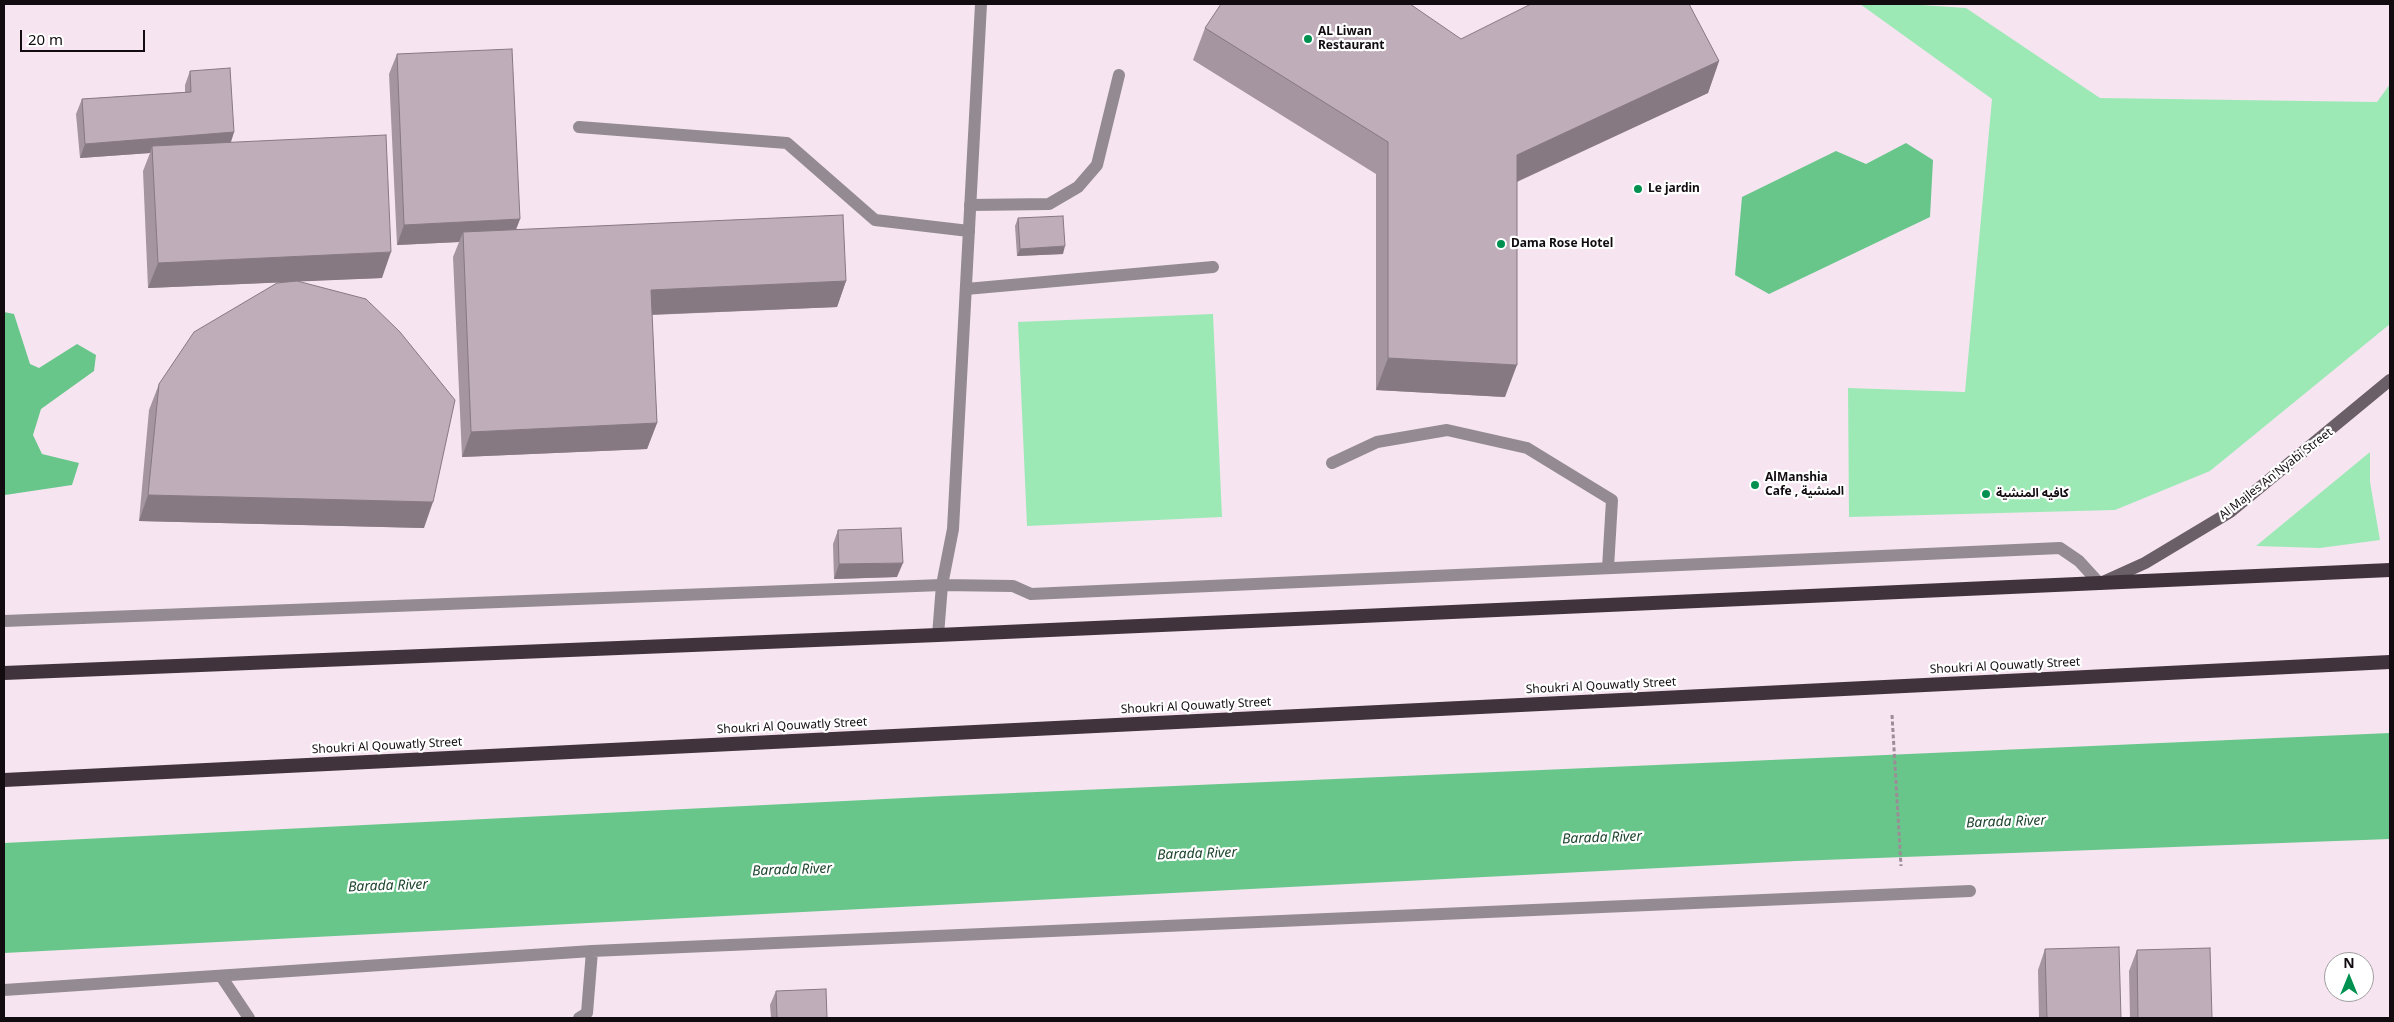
<!DOCTYPE html>
<html>
<head>
<meta charset="utf-8">
<style>
  body { margin:0 }
  #map { position:relative; width:2394px; height:1022px; overflow:hidden; background:#f7e4f1; font-family:"Noto Sans",sans-serif }
  canvas { display:block }
  .frame { position:absolute; inset:0; border:5px solid #120c10; pointer-events:none }
  .north { position:absolute; left:2324px; top:952px; width:50px; height:50px; box-sizing:border-box; background:#fff; border:1px solid #a09e9f; border-radius:50%; rotate:0deg; font-size:14px; font-weight:700; line-height:20px; text-align:center; color:#120c10 }
  .north::after { content:''; display:block; margin:auto; width:18px; height:22px; background:#009151; clip-path:polygon(50% 0,100% 100%,50% 72%,0 100%) }
  .scale { position:absolute; left:20px; top:30px; width:125px; height:22px; box-sizing:border-box; border:2px solid #120c10; border-top:0; padding-left:6px; font-size:15px; line-height:18px; white-space:nowrap; color:#120c10; -webkit-text-stroke:4px #fff; paint-order:stroke }
</style>
</head>
<body>
<div id="map">
<canvas width="2394" height="1022"></canvas>
<div class="frame"></div>
<div class="north">N</div>
<div class="scale">20 m</div>
</div>
<script>
const c = document.querySelector('canvas').getContext('2d');
c.lineJoin = 'round';
function fill(path, color) { c.fillStyle = color; c.fill(path, 'evenodd'); }
const poly = rows => new Path2D(rows.map(r => 'M' + r).join(''));
function stroke(path, color, width, dash) { c.strokeStyle = color; c.lineWidth = width; c.lineCap = dash ? 'butt' : 'round'; c.setLineDash(dash || []); c.stroke(path); }
function label(font, color, halo, rows, align = 'center') {
  c.font = font + ' "Noto Sans","Noto Sans Arabic",sans-serif'; c.lineWidth = 4.5; c.setLineDash([]); c.textBaseline = 'middle'; c.strokeStyle = halo; c.fillStyle = color; for (const [text, x, y, turn = 0] of rows) {
    c.save(); c.translate(x, y); c.rotate((+turn || 0) * Math.PI / 180); c.textAlign = isNaN(turn) ? turn : align; if (halo) c.strokeText(text, 0, 0); c.fillText(text, 0, 0); c.restore();
  }
}
fill(poly([
  [1860,4,1906,4,1966,8,2100,98,2377,102,2390,84,2390,324,2210,471,2115,510,1849,517,1848,388,1965,392,1992,99],
  [1213,314,1222,517,1027,526,1018,322],
  [2370,452,2370,482,2380,540,2320,548,2256,546]
]), '#9de9b6');
fill(poly([
  [1906,143,1933,160,1930,217,1769,294,1735,275,1742,197,1836,151,1866,164],
  [4,312,14,314,30,364,39,368,77,344,96,355,94,371,41,409,33,435,42,454,79,463,72,485,5,495,4,493],
  [2390,733,2390,839,1796,861,4,953,4,843,945,796]
]), '#68c68b');
stroke(poly([
  [1892,715,1901,866]
]), '#9b8d96', 3, [4, 2.5]);
stroke(poly([
  [579,127,787,143,875,220,969,231],
  [970,205,1049,204,1078,187,1097,165,1119,75],
  [966,289,1213,267],
  [1332,463,1377,442,1447,430,1527,448,1612,500,1608,568],
  [4,621,942,585],
  [221,976,249,1018],
  [4,990,592,951,1970,891],
  [579,1018,587,1013,592,951]
]), '#938b91', 12);
stroke(poly([
  [942,585,1013,586,1031,594,2060,548,2079,561,2100,584],
  [938,635,942,585,953,529,981,4]
]), '#938b91', 12);
stroke(poly([
  [2103,582,2145,563,2230,512,2390,380]
]), '#6a5f66', 12);
stroke(poly([
  [4,673,938,635,2390,570],
  [4,780,2390,662]
]), '#40333c', 14);
fill(poly([
  [1205,28,1461,39,1719,61,1708,93,1517,182,1505,397,1376,390,1376,174,1193,60],
  [397,54,520,219,516,229,846,281,837,307,652,315,657,423,647,449,462,457,453,257,459,242,397,245,389,74],
  [190,71,234,132,231,142,382,278,298,281,424,528,139,521,149,410,159,384,290,282,148,288,143,171,150,153,80,158,76,114,82,99,185,92,185,85],
  [1018,218,1063,254,1017,256,1015,226],
  [838,530,897,577,834,579,833,544],
  [2045,949,2121,1018,2039,1018,2038,970],
  [2137,950,2212,1018,2130,1018,2129,971],
  [776,991,827,1018,771,1018,770,1005]
]), '#a495a0');
fill(poly([
  [216,4,237,4,236,5],
  [1719,61,1708,93,1505,187,1517,155],
  [234,132,229,147,152,146,150,153,80,158,85,144],
  [520,219,512,240,463,232,459,242,397,245,404,225],
  [1065,246,1063,254,1017,256,1020,249],
  [391,252,382,278,148,288,158,263],
  [846,281,837,307,642,315,651,290],
  [1388,358,1517,365,1505,397,1376,390],
  [657,423,647,449,462,457,471,432],
  [148,495,433,502,424,528,139,521],
  [903,563,897,577,834,579,839,564]
]), '#867982');
const building = poly([
  [1221,4,1410,4,1461,39,1531,4,1689,4,1719,61,1517,155,1517,365,1388,358,1388,142,1205,28,1221,4],
  [512,49,520,219,404,225,397,54,512,49],
  [230,68,234,132,85,144,82,99,191,92,190,71,230,68],
  [386,135,391,252,158,263,152,146,386,135],
  [843,215,846,281,651,290,657,423,471,432,463,232,843,215],
  [1063,216,1065,246,1020,249,1018,218,1063,216],
  [297,281,366,299,400,332,455,400,433,502,148,495,159,384,194,332,277,283,297,281],
  [901,528,903,563,839,564,838,530,901,528],
  [2119,947,2121,1018,2047,1018,2045,949,2119,947],
  [2210,948,2212,1018,2138,1018,2137,950,2210,948],
  [826,989,827,1018,777,1018,776,991,826,989]
]);
fill(building, '#bfadba');
stroke(building, '#867982', 1);
for (const [x, y, r, color] of [
  [1308,39,5,"#009151"],
  [1638,189,5,"#009151"],
  [1501,244,5,"#009151"],
  [1755,485,5,"#009151"],
  [1986,494,5,"#009151"]
]) { const dot = new Path2D(); dot.arc(x, y, r, 0, 2 * Math.PI); c.fillStyle = color; c.fill(dot); stroke(dot, '#fff', 2); }
label('bold 12px', '#120c10', '#fff', [
  ["AL Liwan",1318,32],
  ["Restaurant",1318,46],
  ["Le jardin",1648,189],
  ["Dama Rose Hotel",1511,244],
  ["AlManshia",1765,478],
  ["Cafe , المنشية",1765,492],
  ["كافيه المنشية",1996,494]
], 'left');
label('12px', '#120c10', '#fff', [
  ["Al Majles An'Nyabi Street",2276,474,-38],
  ["Shoukri Al Qouwatly Street",2005,666,-3],
  ["Shoukri Al Qouwatly Street",1601,686,-3],
  ["Shoukri Al Qouwatly Street",1196,706,-3],
  ["Shoukri Al Qouwatly Street",792,726,-3],
  ["Shoukri Al Qouwatly Street",387,746,-3]
]);
label('italic 14px', '#1e452d', '#fff', [
  ["Barada River",2006,822,-2],
  ["Barada River",1602,838,-2],
  ["Barada River",1197,854,-2],
  ["Barada River",792,870,-2],
  ["Barada River",388,886,-2]
]);
</script>
</body>
</html>
